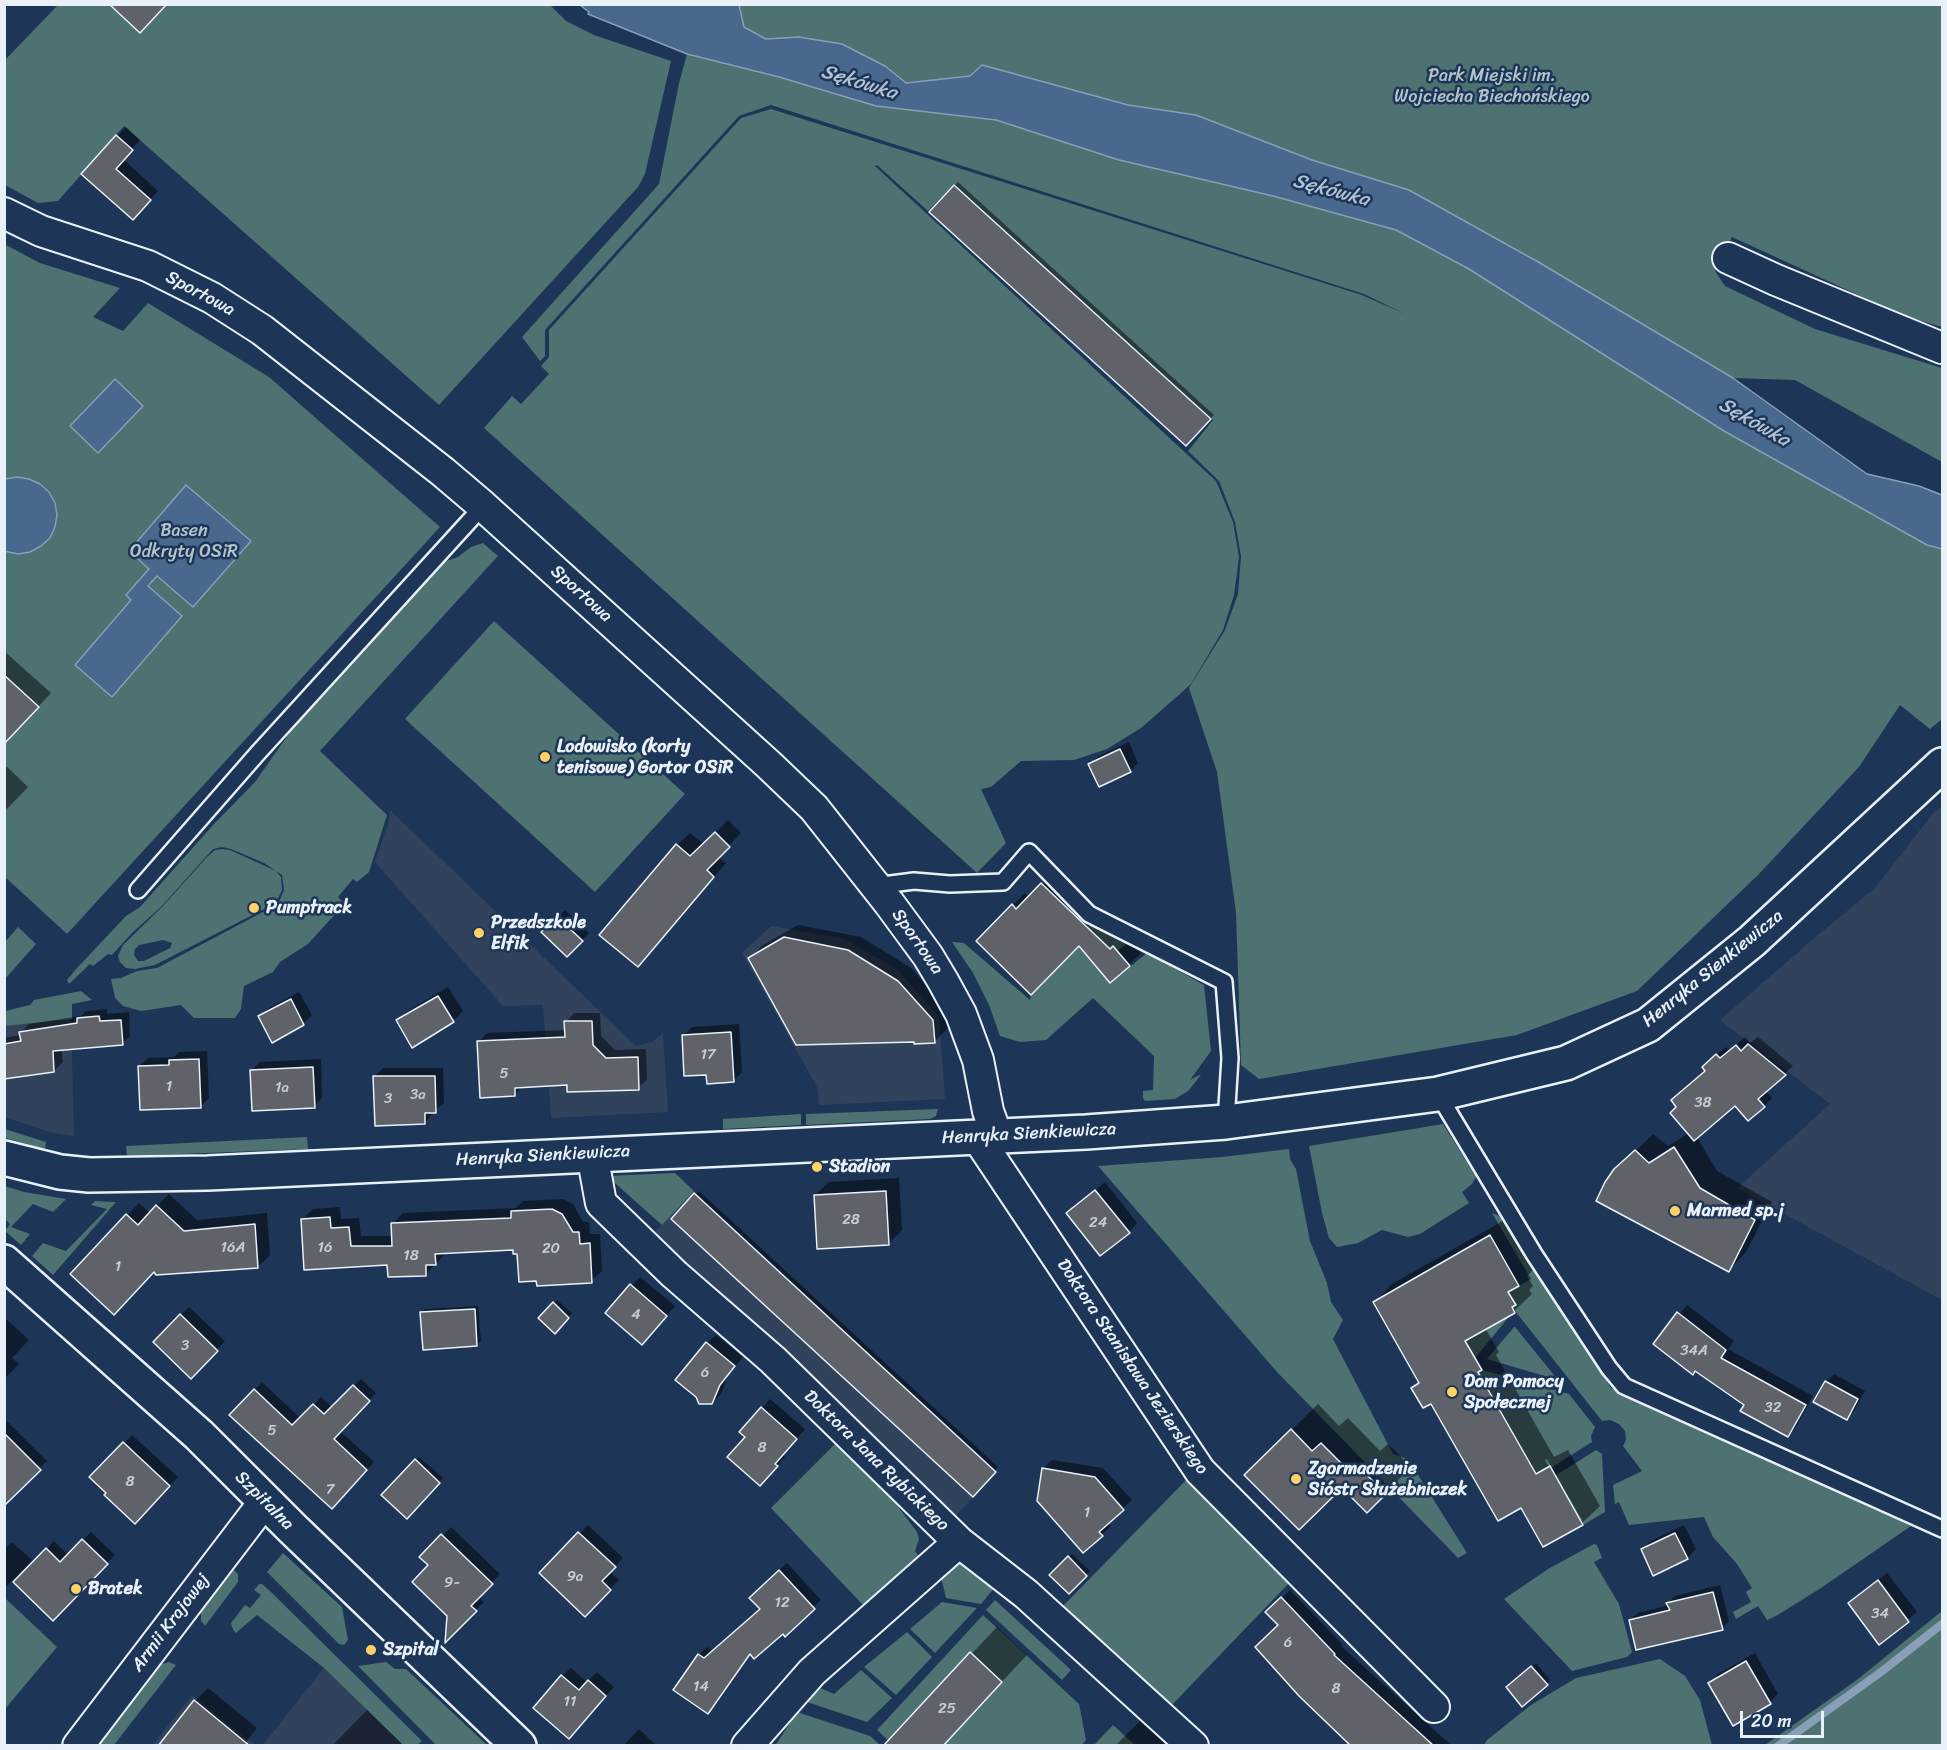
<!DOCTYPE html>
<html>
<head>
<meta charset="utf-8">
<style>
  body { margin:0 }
  #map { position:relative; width:1947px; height:1750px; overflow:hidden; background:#1d3557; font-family:Sriracha,sans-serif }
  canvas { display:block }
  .frame { position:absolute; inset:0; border:6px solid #e8f1f8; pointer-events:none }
  .scale { position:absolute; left:1740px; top:1711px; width:84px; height:27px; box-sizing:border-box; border:3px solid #e8f1f8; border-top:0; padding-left:8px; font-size:18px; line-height:21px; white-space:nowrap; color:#e8f1f8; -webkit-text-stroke:4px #1d3557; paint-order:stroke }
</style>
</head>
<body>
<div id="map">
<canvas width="1947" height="1750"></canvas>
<div class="frame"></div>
<div class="scale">20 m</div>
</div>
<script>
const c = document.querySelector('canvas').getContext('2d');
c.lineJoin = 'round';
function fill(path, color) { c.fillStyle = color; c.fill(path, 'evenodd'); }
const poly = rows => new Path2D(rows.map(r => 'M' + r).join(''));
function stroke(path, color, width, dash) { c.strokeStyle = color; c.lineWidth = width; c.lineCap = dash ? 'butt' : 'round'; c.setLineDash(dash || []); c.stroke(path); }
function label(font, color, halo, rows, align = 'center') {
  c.font = font + ' Sriracha,sans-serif'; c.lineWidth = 5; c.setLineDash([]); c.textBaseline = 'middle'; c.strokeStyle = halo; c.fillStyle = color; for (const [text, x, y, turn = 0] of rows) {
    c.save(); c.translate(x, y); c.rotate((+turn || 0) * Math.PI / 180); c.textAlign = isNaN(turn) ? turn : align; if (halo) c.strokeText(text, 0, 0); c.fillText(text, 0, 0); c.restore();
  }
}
fill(poly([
  [1942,806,1942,1300,1737,1188,1830,1104,1720,1020,1812,940,1875,888,1933,813],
  [390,810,636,1046,652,1042,663,1033,668,1112,551,1118,543,1005,503,1006,375,862,388,824],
  [771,926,845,939,898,970,939,1017,945,1099,819,1105,817,1087,742,953],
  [71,1019,74,1136,53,1133,5,1117,4,1026],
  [694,1191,997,1471,953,1519,651,1236],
  [324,1668,402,1745,262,1746],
  [192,1695,255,1745,152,1746]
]), '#31425d');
fill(poly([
  [549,4,566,21,594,35,671,61,645,174,638,187,439,405,124,126,58,201,38,203,5,185,4,61,58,5,109,5,140,33,167,5],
  [739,5,1942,5,1942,327,1904,316,1732,237,1715,271,1725,286,1815,329,1942,368,1942,462,1795,380,1733,378,1540,263,1409,190,1312,160,1196,115,1128,105,974,71,970,76,906,83,885,66,799,37,766,39,744,27],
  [687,54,779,77,876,106,996,120,1119,160,1273,196,1396,230,1469,269,1724,431,1927,545,1942,549,1942,719,1930,729,1900,705,1859,767,1758,875,1637,991,1517,1035,1259,1079,1241,1065,1236,913,1217,772,1189,688,1225,630,1238,594,1241,556,1235,522,1219,481,1188,451,1213,420,954,184,928,211,877,165,875,166,1216,481,1233,522,1239,557,1234,595,1223,630,1191,684,1181,693,1141,728,1107,749,1074,760,1021,761,991,787,981,789,1006,843,977,873,484,428,512,396,521,404,549,374,541,366,549,357,549,330,741,118,771,109,1362,295,1405,314,1364,294,771,105,739,116,545,330,545,356,540,361,522,337,659,184,679,83],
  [4,244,40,263,120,288,93,317,123,331,148,303,269,377,440,527,67,934,5,877],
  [483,543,498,556,320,751,387,815,369,872,357,882,353,879,338,897,344,903,338,911,308,944,280,962,273,972,244,986,241,1009,235,1018,194,1018,181,1005,141,1011,123,1006,115,998,111,979,121,978,137,971,157,968,278,904,284,890,282,875,264,863,231,849,222,847,213,849,162,906,132,933,112,955,108,954,93,966,90,964,69,984,67,980,77,968,126,916,140,907,213,825,255,782,293,728,304,708,440,563,458,557,471,547],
  [494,621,685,794,595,892,405,719],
  [222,849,230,850,276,871,281,877,282,890,276,903,155,965,135,969,126,968,120,962,118,956,123,945,163,906,207,857,215,850],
  [163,940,172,943,170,948,144,961,138,961,134,955,135,949,139,945],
  [1093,923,1130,941,1117,951,1113,946,1093,962,1111,982,1147,953,1204,985,1211,1051,1190,1080,1201,1074,1197,1080,1188,1091,1175,1099,1145,1101,1143,1098,1143,1091,1153,1090,1154,1056,1093,998,1046,1040,1020,1042,1000,1036,989,1005,973,973,952,942,964,943,1030,1000,1031,995,1068,957,1087,927],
  [18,927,36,944,5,979,5,942],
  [81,991,92,1000,72,1004,72,1019,5,1026,5,1011,30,1005,34,1000],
  [938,1109,936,1116,930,1119,806,1125,806,1114],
  [801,1114,801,1125,723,1129,723,1119],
  [1443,1124,1476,1177,1472,1184,1462,1192,1469,1203,1420,1234,1408,1237,1382,1230,1358,1243,1337,1247,1329,1238,1322,1213,1309,1146],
  [5,1129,46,1142,45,1149,5,1138],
  [307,1137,308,1149,127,1156,126,1146],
  [1289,1149,1290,1159,1296,1169,1310,1241,1327,1283,1331,1302,1343,1320,1333,1339,1393,1454,1408,1459,1467,1553,1458,1558,1277,1372,1098,1166,1222,1157],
  [675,1173,694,1191,662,1225,607,1176],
  [5,1186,24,1192,66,1199,53,1212,33,1204,11,1227,30,1234,21,1245,5,1231,10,1224,5,1219],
  [95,1201,116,1202,53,1275,32,1256,43,1243,66,1251,107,1209,91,1205],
  [1492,1213,1504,1218,1611,1388,1911,1526,1821,1588,1776,1616,1767,1620,1758,1606,1736,1619,1733,1612,1751,1602,1746,1592,1752,1588,1737,1564,1713,1537,1704,1517,1629,1525,1619,1502,1615,1504,1613,1485,1642,1471,1623,1446,1626,1440,1625,1431,1619,1424,1610,1420,1602,1421,1512,1307,1516,1305,1508,1292,1531,1279],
  [1507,1317,1508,1318,1475,1358,1462,1343],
  [1514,1327,1515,1327,1558,1380,1487,1359],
  [1482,1370,1569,1394,1595,1427,1591,1436,1592,1442,1551,1468,1549,1466,1536,1474,1478,1372],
  [836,1443,896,1504,917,1532,919,1539,915,1551,919,1557,863,1605,771,1508],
  [1596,1450,1602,1454,1605,1512,1583,1525,1555,1476],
  [1192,1474,1292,1580,1168,1709,1061,1608],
  [1594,1544,1597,1545,1602,1558,1594,1562,1619,1604,1632,1652,1627,1657,1572,1671,1504,1599,1548,1569],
  [283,1553,342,1607,348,1640,344,1645,339,1644,267,1572],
  [962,1557,995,1587,981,1604,946,1598,940,1573],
  [233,1569,238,1574,238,1582,205,1626,201,1621,201,1608],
  [259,1584,262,1584,271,1592,422,1741,417,1745,403,1745,324,1668,257,1615,236,1633,233,1630,231,1623,245,1605,250,1608,261,1595,254,1590],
  [5,1598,57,1647,5,1709],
  [995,1600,1071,1670,1062,1680,986,1610],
  [942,1602,977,1608,935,1653,910,1629],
  [1942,1611,1942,1745,1765,1745,1858,1679],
  [983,1615,1079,1704,1086,1740,1081,1746,893,1745,877,1730],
  [907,1632,932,1657,896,1695,864,1667],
  [1660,1659,1685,1676,1700,1700,1712,1745,1484,1745,1487,1740,1531,1705,1576,1678],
  [169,1662,176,1665,114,1745,94,1746,157,1665],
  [386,1662,395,1669,406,1669,487,1745,436,1745,358,1666],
  [861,1670,892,1698,867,1722,798,1699,811,1684,834,1694],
  [797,1712,870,1736,880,1745,775,1746],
  [1113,1725,1135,1745,1094,1745]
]), '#4e7172');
const water = poly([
  [580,5,739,5,744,27,766,39,799,37,842,44,885,66,906,83,970,76,982,65,1128,105,1196,115,1312,160,1409,190,1540,263,1733,378,1867,474,1919,486,1942,495,1942,549,1927,545,1724,431,1469,269,1396,230,1273,196,1119,160,996,120,876,106,779,77,687,54,588,14,589,12,580,5],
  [115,379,143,406,98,453,70,426,115,379],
  [17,477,29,479,40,484,49,492,55,503,57,515,55,527,50,538,41,546,30,552,18,554,4,551,5,479,17,477],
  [186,485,251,541,193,607,157,576,148,586,182,616,112,697,75,665,131,600,126,595,149,569,129,551,186,485]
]);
fill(water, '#49688e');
stroke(water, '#899fb8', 1.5);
fill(poly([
  [126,127,140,140,123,159,158,191,142,209,83,174],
  [958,182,1214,415,1186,444,931,212],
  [4,651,51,693,27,719,4,724],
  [1129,742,1138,763,1130,771,1090,764,1099,756],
  [4,764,28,787,4,812],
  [728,820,741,833,718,857,726,863,650,952,677,845,690,833,704,844],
  [1055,872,1123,938,1126,935,1141,953,1129,965,1079,944,978,941,1025,893,1029,898],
  [565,910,589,933,567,955,543,932],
  [798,925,861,937,911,968,946,1006,948,1028,935,1041,915,1040,750,958,763,945],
  [448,987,463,1011,453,1021,413,1046,398,1020,408,1011],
  [299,992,312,1015,303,1024,260,1016,269,1008],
  [107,1009,107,1014,129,1012,130,1036,122,1044,61,1048,63,1062,55,1070,4,1078,4,1038,21,1035,21,1032,29,1024,81,1016,86,1011],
  [574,1013,600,1013,601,1036,615,1050,646,1049,647,1080,638,1088,568,1083,523,1086,514,1095,479,1042,487,1033,566,1030,566,1022],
  [739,1024,742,1072,733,1081,708,1073,683,1036,692,1027],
  [1745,1037,1750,1043,1758,1037,1793,1066,1766,1091,1772,1098,1764,1106,1736,1104,1697,1137,1717,1171,1772,1202,1746,1252,1729,1270,1636,1151,1653,1134,1668,1146,1689,1133,1707,1070,1713,1058,1726,1047,1729,1051],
  [207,1051,209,1098,200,1107,140,1066,148,1058,174,1057,179,1052],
  [321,1059,322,1098,314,1107,252,1070,260,1062],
  [383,1068,443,1068,444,1103,433,1112,425,1123,374,1077],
  [899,1178,902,1230,888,1244,815,1195,829,1182],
  [1105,1182,1137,1223,1129,1232,1068,1213],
  [699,1191,998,1467,973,1495,673,1219],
  [169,1194,197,1220,267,1213,270,1255,258,1267,72,1274,139,1203,150,1213],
  [563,1199,573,1204,583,1222,589,1222,590,1234,600,1234,602,1271,591,1281,538,1279,514,1248,446,1253,426,1274,388,1264,305,1268,303,1219,313,1209,340,1207,341,1219,359,1218,361,1236,393,1236,393,1224,403,1213,516,1208,523,1201],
  [1508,1218,1536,1267,1527,1276,1533,1286,1529,1290,1532,1294,1514,1311,1485,1328,1499,1352,1496,1355,1554,1457,1568,1450,1600,1506,1582,1523,1521,1506,1432,1402,1413,1388,1420,1381,1375,1302,1392,1284],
  [1547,1459,1582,1520,1579,1520,1545,1460],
  [640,1277,675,1306,651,1334,631,1286],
  [557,1300,572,1313,555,1331,540,1318],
  [1687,1305,1734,1341,1728,1349,1813,1396,1796,1427,1788,1435,1696,1370,1655,1344],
  [478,1306,481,1341,477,1345,421,1313,425,1309],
  [189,1307,225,1341,191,1377,155,1342],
  [4,1317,29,1340,12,1358,19,1364,4,1379],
  [716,1335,743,1357,728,1375,721,1394,712,1403,707,1343],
  [1834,1374,1865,1391,1854,1411,1846,1419,1826,1382],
  [361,1379,376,1393,340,1431,374,1462,339,1500,231,1415,262,1382,301,1419,321,1397,333,1408],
  [770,1399,805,1429,783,1455,785,1457,769,1476,747,1437,762,1408],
  [1318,1404,1339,1426,1348,1418,1380,1451,1388,1444,1411,1467,1367,1511,1342,1486,1246,1475],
  [4,1418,47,1461,13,1495,4,1487],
  [132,1435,178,1477,135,1522,92,1477],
  [419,1457,443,1478,407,1517,383,1495],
  [1052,1460,1103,1468,1132,1500,1107,1523,1111,1526,1084,1551,1043,1469],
  [588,1525,623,1558,610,1572,619,1580,585,1615,541,1573],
  [1684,1525,1696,1549,1687,1558,1642,1549,1651,1541],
  [451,1527,500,1574,478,1596,484,1602,447,1639,449,1615,430,1565,422,1557],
  [91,1532,115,1555,53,1619,15,1582,54,1541,68,1555],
  [12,1542,32,1560,5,1588,4,1550],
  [1072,1554,1090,1571,1069,1592,1052,1575],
  [787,1563,821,1600,783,1632,751,1653,716,1705,708,1712,675,1690,699,1655,707,1647,713,1651,761,1609,758,1590],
  [1887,1573,1917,1612,1879,1643,1850,1603],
  [1720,1585,1729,1621,1722,1628,1630,1620,1638,1613,1669,1605,1668,1603,1675,1596],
  [1290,1590,1342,1644,1341,1646,1452,1746,1353,1746,1279,1625,1268,1612],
  [997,1627,1027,1655,950,1737,894,1736],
  [1755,1653,1778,1694,1770,1702,1710,1683,1718,1674],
  [1536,1663,1550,1680,1547,1684,1512,1684],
  [571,1668,587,1682,597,1672,614,1687,577,1729,562,1676],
  [208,1688,257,1728,243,1746,195,1701],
  [367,1710,404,1746,332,1746],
  [1146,1715,1172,1746,1115,1746],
  [639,1729,657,1746,623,1746]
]), '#0007');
stroke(poly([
  [1778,1746,1881,1672,1942,1624]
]), '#899fb8', 8);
const building = poly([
  [109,4,167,4,140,33,109,4],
  [116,135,133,150,116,169,151,200,133,220,81,174,116,135],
  [954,185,1211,419,1186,446,929,212,954,185],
  [4,675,39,707,4,744,4,675],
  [1120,749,1131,772,1099,787,1088,764,1120,749],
  [715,832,730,847,707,870,714,877,638,967,599,935,676,844,690,856,715,832],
  [1041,883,1110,949,1113,946,1130,966,1110,983,1079,946,1031,995,976,941,1012,904,1016,909,1041,883],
  [556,916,583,941,567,957,541,932,556,916],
  [784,937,848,950,898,981,933,1020,935,1043,914,1044,914,1042,796,1045,748,958,784,937],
  [438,996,454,1022,412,1048,396,1020,438,996],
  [291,999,304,1025,272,1043,258,1016,291,999],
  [99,1016,100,1021,121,1020,123,1045,53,1051,54,1072,4,1079,4,1044,21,1041,19,1032,77,1023,77,1018,99,1016],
  [564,1021,592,1021,593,1045,606,1058,638,1057,639,1090,567,1092,567,1085,515,1088,515,1096,480,1098,477,1041,565,1037,564,1021],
  [731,1032,734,1082,707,1084,706,1075,684,1076,682,1035,731,1032],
  [1748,1044,1786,1075,1758,1099,1765,1107,1748,1121,1735,1106,1694,1141,1670,1113,1676,1107,1671,1100,1705,1071,1702,1067,1716,1054,1720,1058,1736,1045,1741,1051,1748,1044],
  [199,1059,201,1108,140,1110,138,1066,169,1065,169,1060,199,1059],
  [313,1067,315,1108,252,1111,250,1070,313,1067],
  [373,1076,435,1076,436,1113,425,1113,425,1124,375,1126,373,1076],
  [1674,1147,1700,1188,1755,1220,1729,1272,1596,1201,1605,1182,1614,1169,1635,1150,1649,1163,1674,1147],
  [1095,1190,1130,1233,1100,1256,1066,1213,1095,1190],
  [886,1191,889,1245,817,1249,814,1195,886,1191],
  [694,1193,996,1472,973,1497,671,1219,694,1193],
  [156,1205,184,1231,255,1224,258,1268,156,1275,154,1272,114,1315,70,1274,126,1214,138,1225,156,1205],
  [552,1209,562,1214,573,1232,579,1232,580,1244,590,1243,592,1283,537,1286,536,1281,519,1282,517,1254,513,1254,513,1250,435,1254,436,1265,426,1265,426,1276,388,1277,387,1265,304,1270,301,1219,330,1217,331,1228,349,1227,351,1246,392,1246,391,1223,511,1218,511,1211,552,1209],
  [1490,1235,1519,1286,1508,1292,1516,1305,1512,1307,1515,1313,1465,1341,1482,1370,1478,1372,1536,1474,1550,1466,1583,1525,1543,1547,1521,1508,1498,1521,1431,1404,1423,1408,1411,1388,1419,1383,1373,1302,1490,1235],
  [630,1284,667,1316,642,1345,605,1313,630,1284],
  [553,1302,569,1318,555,1334,538,1318,553,1302],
  [475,1309,477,1346,423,1350,420,1312,475,1309],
  [1677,1312,1726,1350,1721,1358,1806,1405,1788,1437,1740,1411,1744,1405,1695,1371,1693,1375,1653,1344,1677,1312],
  [180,1314,218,1351,191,1379,153,1342,180,1314],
  [706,1342,735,1366,720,1385,712,1404,699,1404,696,1397,675,1380,706,1342],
  [1825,1381,1858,1399,1847,1420,1813,1402,1825,1381],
  [353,1385,370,1401,334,1439,367,1470,332,1509,229,1415,254,1389,292,1425,313,1404,324,1414,353,1385],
  [761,1407,797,1439,775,1464,778,1466,760,1486,727,1457,745,1437,739,1432,761,1407],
  [1291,1429,1312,1451,1321,1443,1354,1476,1361,1469,1386,1494,1367,1513,1342,1488,1299,1530,1244,1475,1291,1429],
  [4,1433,41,1470,4,1506,4,1433],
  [123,1442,170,1486,135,1524,104,1495,106,1493,89,1477,123,1442],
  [415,1459,440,1483,407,1519,381,1495,415,1459],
  [1042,1468,1095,1477,1124,1510,1099,1532,1103,1536,1083,1553,1037,1501,1042,1468],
  [578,1532,616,1567,602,1581,611,1590,585,1617,539,1573,578,1532],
  [1675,1533,1688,1559,1653,1576,1641,1549,1675,1533],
  [441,1534,493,1584,471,1606,477,1611,445,1643,447,1616,412,1582,428,1565,419,1557,441,1534],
  [82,1539,108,1564,53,1621,13,1582,46,1548,60,1562,82,1539],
  [1068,1556,1087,1576,1069,1594,1049,1575,1068,1556],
  [779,1570,815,1609,785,1637,783,1634,754,1659,750,1654,708,1714,673,1690,698,1654,704,1658,760,1609,749,1598,779,1570],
  [1878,1580,1909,1622,1879,1645,1848,1603,1878,1580],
  [1713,1592,1723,1630,1636,1650,1629,1620,1670,1610,1666,1603,1713,1592],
  [1281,1597,1335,1654,1334,1655,1434,1746,1351,1746,1299,1696,1255,1647,1278,1625,1265,1612,1281,1597],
  [970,1652,1002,1682,943,1746,883,1746,970,1652],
  [1746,1661,1771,1704,1733,1726,1708,1683,1746,1661],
  [1531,1666,1548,1685,1522,1707,1506,1687,1531,1666],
  [561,1675,579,1690,588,1680,606,1696,569,1739,533,1708,561,1675],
  [194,1700,250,1746,158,1746,194,1700]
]);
fill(building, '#60626a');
stroke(building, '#e8f1f8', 1.5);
const service = poly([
  [875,886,914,881,950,884,1003,882,1029,852,1089,914,1224,982,1230,1058,1226,1122],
  [138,890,257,754,483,506],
  [1438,1094,1534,1254,1609,1368,1624,1386,1942,1529]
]);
const minor = poly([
  [4,213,41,231,148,266,212,298,262,330,443,472,483,506,768,764,814,808,889,903,928,956,943,981,961,1014,978,1060,988,1111,997,1136],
  [1728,258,1776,280,1942,348],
  [977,1137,1200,1471,1434,1707],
  [592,1154,601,1203,674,1274,773,1360,959,1542,1026,1594,1193,1746],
  [78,1746,265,1501],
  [747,1746,812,1672,959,1542]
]);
const tertiary = poly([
  [4,1262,199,1435,293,1529,519,1746]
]);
const secondary = poly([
  [4,1158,60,1172,89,1175,208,1173,1086,1132,1226,1122,1438,1094,1566,1063,1648,1025,1752,941,1942,765]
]);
stroke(service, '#e8f1f8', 20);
stroke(minor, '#e8f1f8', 34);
stroke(tertiary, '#e8f1f8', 38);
stroke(secondary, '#e8f1f8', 38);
stroke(service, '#1d3557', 15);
stroke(minor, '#1d3557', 30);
stroke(tertiary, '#1d3557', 33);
stroke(secondary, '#1d3557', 33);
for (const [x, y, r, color] of [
  [545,757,6,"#ffd166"],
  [254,908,6,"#ffd166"],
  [479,933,6,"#ffd166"],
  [817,1167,6,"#ffd166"],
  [1675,1211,6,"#ffd166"],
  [1452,1392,6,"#ffd166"],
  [1296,1479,6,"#ffd166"],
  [76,1589,6,"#ffd166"],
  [371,1650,6,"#ffd166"]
]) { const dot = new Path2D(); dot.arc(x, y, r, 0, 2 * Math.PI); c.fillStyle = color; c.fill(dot); stroke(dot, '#1d3557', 2); }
label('15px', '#c6cdd4', null, [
  ["17",708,1055],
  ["5",504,1074],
  ["1",169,1087],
  ["1a",282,1088],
  ["3a",418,1095],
  ["3",388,1099],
  ["38",1703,1103],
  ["28",851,1220],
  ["24",1098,1223],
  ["16A",233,1248],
  ["16",325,1248],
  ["20",551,1249],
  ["18",411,1256],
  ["1",118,1267],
  ["4",636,1315],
  ["3",185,1346],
  ["34A",1694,1351],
  ["6",705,1373],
  ["32",1773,1408],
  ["5",272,1431],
  ["8",762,1448],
  ["8",130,1482],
  ["7",330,1490],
  ["1",1087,1513],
  ["9a",575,1577],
  ["9-",452,1583],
  ["12",782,1603],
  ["34",1880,1614],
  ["6",1288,1643],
  ["14",701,1687],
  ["8",1336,1689],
  ["11",570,1702],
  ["25",947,1709]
]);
label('18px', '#b2c4c9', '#1d3557', [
  ["Park Miejski im.",1492,76],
  ["Wojciecha Biechońskiego",1492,97],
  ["Basen",184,531],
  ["Odkryty OSiR",184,552]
]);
label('18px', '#e8f1f8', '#1d3557', [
  ["Sportowa",200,294,28],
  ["Sportowa",581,594,42],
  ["Sportowa",917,942,55],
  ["Henryka Sienkiewicza",1713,969,-39],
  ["Henryka Sienkiewicza",1029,1134,-3],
  ["Henryka Sienkiewicza",543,1156,-3],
  ["Doktora Stanisława Jezierskiego",1132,1367,56],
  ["Doktora Jana Rybickiego",876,1461,44],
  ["Szpitalna",264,1501,45],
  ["Armii Krajowej",171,1623,-53]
]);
label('bold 18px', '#e8f1f8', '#1d3557', [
  ["Lodowisko (korty",557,747],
  ["tenisowe) Gortor OSiR",557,768],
  ["Pumptrack",266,908],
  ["Przedszkole",491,923],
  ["Elfik",491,944],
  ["Stadion",829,1167],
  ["Marmed sp.j",1687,1211],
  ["Dom Pomocy",1464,1382],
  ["Społecznej",1464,1403],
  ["Zgormadzenie",1308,1469],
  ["Sióstr Służebniczek",1308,1490],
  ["Bratek",88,1589],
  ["Szpital",383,1650]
], 'left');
label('italic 20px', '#b0c1d3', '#1d3557', [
  ["Sękówka",859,83,17],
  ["Sękówka",1331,191,15],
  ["Sękówka",1754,423,30]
]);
</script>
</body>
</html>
